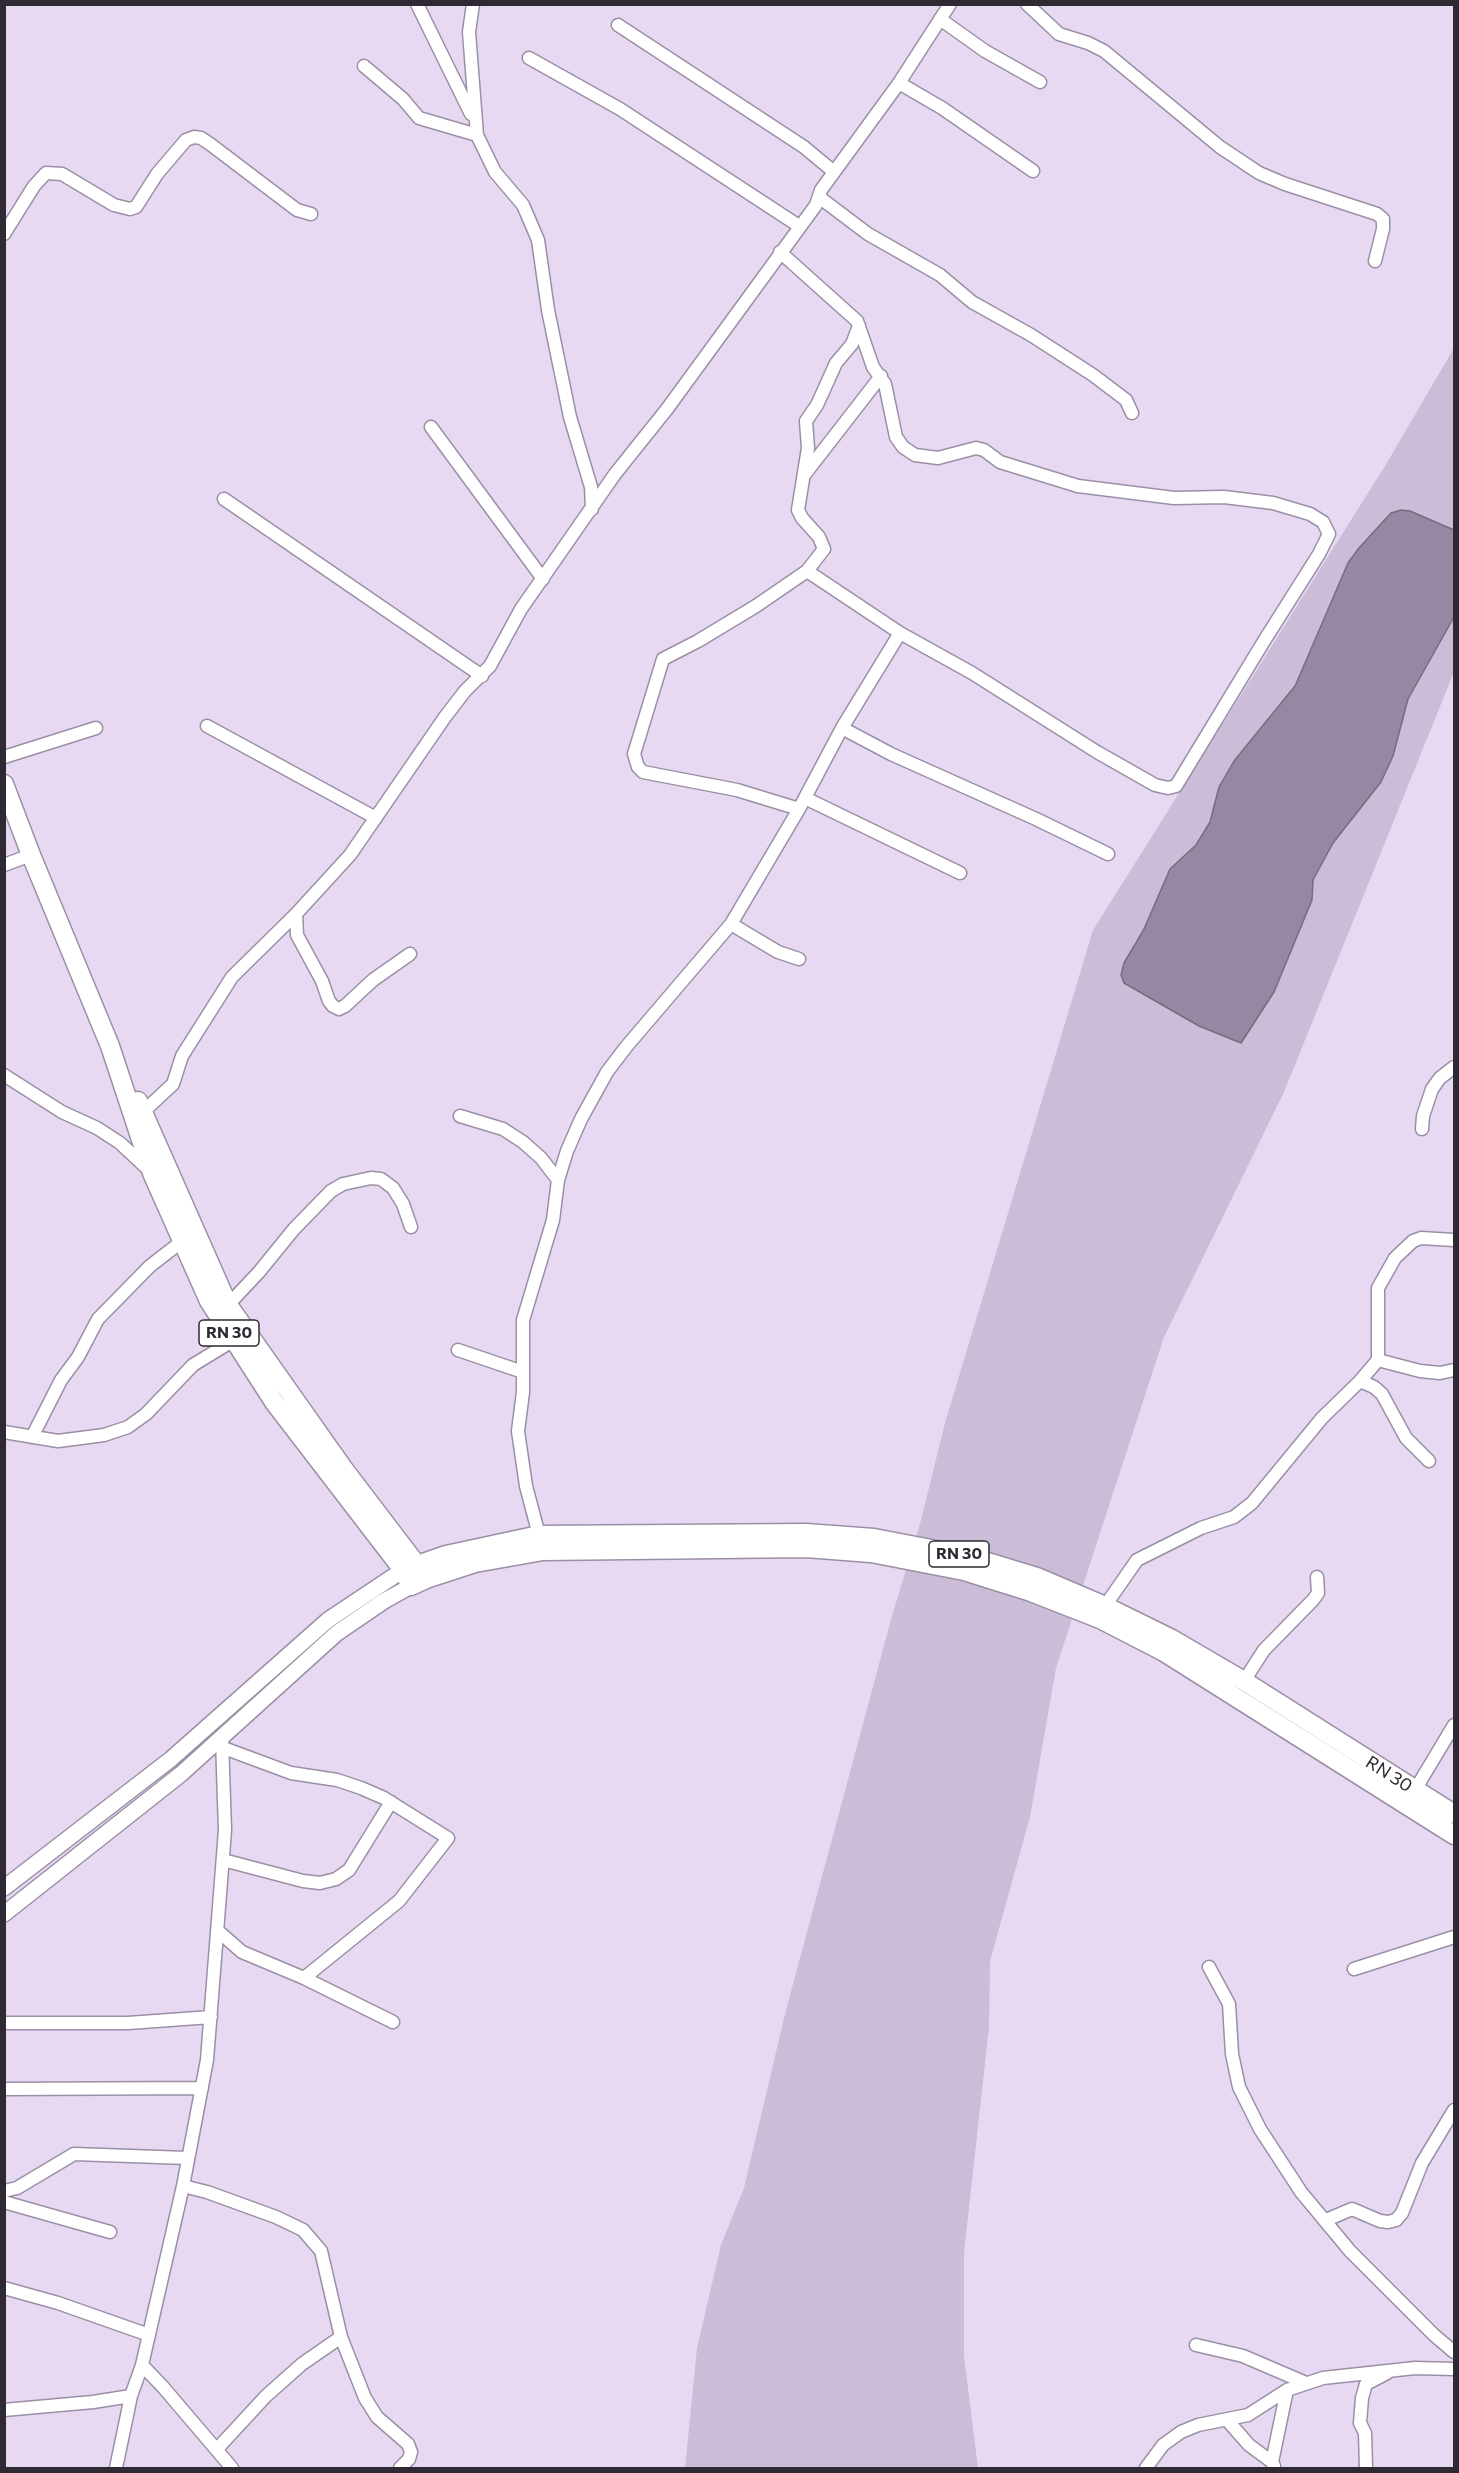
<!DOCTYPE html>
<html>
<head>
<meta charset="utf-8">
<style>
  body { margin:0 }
  #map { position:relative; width:1459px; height:2473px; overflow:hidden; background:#e7d9f2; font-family:Commissioner,sans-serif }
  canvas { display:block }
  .frame { position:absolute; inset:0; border:6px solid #2e2932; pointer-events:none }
</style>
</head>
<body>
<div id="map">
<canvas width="1459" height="2473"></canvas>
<div class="frame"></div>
</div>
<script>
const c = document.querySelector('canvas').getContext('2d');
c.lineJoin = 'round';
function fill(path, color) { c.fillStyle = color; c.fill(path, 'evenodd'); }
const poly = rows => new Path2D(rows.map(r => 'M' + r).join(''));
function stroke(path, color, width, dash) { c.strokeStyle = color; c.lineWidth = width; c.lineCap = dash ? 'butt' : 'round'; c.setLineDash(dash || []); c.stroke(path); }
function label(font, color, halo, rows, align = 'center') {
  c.font = font + ' Commissioner,sans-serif'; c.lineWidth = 6; c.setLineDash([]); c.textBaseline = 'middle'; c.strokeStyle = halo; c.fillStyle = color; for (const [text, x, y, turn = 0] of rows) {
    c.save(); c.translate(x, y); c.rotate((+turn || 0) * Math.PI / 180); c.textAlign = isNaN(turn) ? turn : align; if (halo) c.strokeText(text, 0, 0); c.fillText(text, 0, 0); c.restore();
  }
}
fill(poly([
  [1454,348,1454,530,1410,511,1401,510,1343,573,1294,686,1234,761,1219,787,1210,822,1196,845,1170,869,1144,929,1134,943,1124,983,1199,1026,1241,1043,1308,910,1312,900,1313,881,1333,843,1381,782,1393,756,1408,699,1454,617,1454,672,1284,1092,1164,1337,1056,1668,1030,1817,990,1961,989,2027,964,2253,964,2356,978,2468,685,2468,697,2348,721,2245,744,2188,785,2014,892,1616,920,1524,945,1423,1093,930,1385,466]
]), '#cbbdd7');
const water = poly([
  [1401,510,1410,511,1454,530,1454,617,1408,699,1393,756,1381,782,1333,843,1313,880,1312,900,1274,992,1241,1043,1199,1026,1124,983,1121,975,1124,963,1144,929,1170,869,1196,845,1210,822,1219,787,1234,761,1295,686,1348,563,1359,548,1391,513,1401,510]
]);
fill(water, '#9687a2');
stroke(water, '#776b80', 1.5);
const minor = poly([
  [417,4,471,114],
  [473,4,469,32,477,135,495,172,523,205,538,240,548,310,570,417,591,487,592,509],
  [1027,4,1059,34,1088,43,1104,51,1220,147,1259,173,1285,184,1377,214,1383,219,1383,229,1375,261],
  [940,19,985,51,1040,82],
  [618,25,804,147,834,172],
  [529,58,620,109,799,226],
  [364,66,403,99,419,118,477,135],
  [899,83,942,108,1033,171],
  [819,197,868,234,940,275,972,302,1031,335,1093,375,1126,400,1132,413],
  [4,234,34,186,46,173,62,174,114,205,130,209,136,207,157,174,186,140,194,137,201,138,210,144,297,210,311,214],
  [780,252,857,321,873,367,885,384,896,437,903,447,915,455,938,458,976,448,984,450,1000,462,1078,486,1174,498,1224,497,1273,503,1310,514,1323,522,1329,534,1319,554,1264,641,1176,786,1168,788,1155,785,1097,752,972,673,900,633,807,571],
  [431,427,543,579],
  [805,474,881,376],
  [224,499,482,676],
  [207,726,376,818],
  [842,728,891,754,1036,819,1108,854],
  [4,757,96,728],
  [805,798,960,873],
  [799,809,737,790,643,772,638,767,634,754,663,659,698,641,756,606,807,571,824,549,819,537,802,518,798,510,808,448,806,421,817,405,836,363,852,344,859,326],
  [4,865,31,855],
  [296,914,297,935,322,981,329,1001,333,1006,339,1009,345,1006,373,980,410,954],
  [731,924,778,952,799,959],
  [4,1075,62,1112,97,1128,120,1143,150,1171],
  [144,1111,173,1084,182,1056,232,977,296,914,350,855,445,717,465,691,490,666,521,609,615,474,667,409,816,205,821,190,899,83,950,4],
  [460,1116,503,1129,523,1142,541,1158,558,1180],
  [1422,1129,1423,1116,1432,1089,1440,1078,1454,1067],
  [228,1305,259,1272,294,1229,331,1191,343,1184,371,1178,381,1179,393,1188,403,1204,411,1227],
  [458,1350,523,1372],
  [1378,1360,1420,1371,1440,1373,1454,1370],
  [1360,1381,1374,1387,1382,1394,1406,1438,1429,1461],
  [4,1432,58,1441,104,1435,128,1427,146,1414,193,1365,234,1340],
  [32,1437,61,1380,78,1357,98,1319,150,1266,181,1242],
  [539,1535,526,1486,518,1431,523,1392,523,1320,553,1220,558,1180,567,1151,581,1119,607,1072,626,1047,731,924,799,809,842,728,900,633],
  [1105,1606,1137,1560,1201,1528,1234,1517,1252,1503,1322,1418,1360,1381,1378,1360,1378,1288,1395,1258,1413,1241,1421,1238,1454,1240],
  [1244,1681,1264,1650,1313,1600,1318,1593,1317,1577],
  [221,1747,291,1773,337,1780,361,1788,384,1798,448,1838,399,1901,304,1978],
  [1415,1790,1454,1725],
  [223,1860,303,1881,320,1883,336,1879,349,1870,391,1802],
  [218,1931,242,1952,304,1978,393,2022],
  [1209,1967,1229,2004,1232,2054,1239,2087,1260,2129,1301,2192,1350,2251,1434,2335,1454,2352],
  [1354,1969,1454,1937],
  [4,2023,128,2023,211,2017],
  [4,2089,202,2088],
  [183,2186,207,2192,276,2217,303,2230,321,2251,341,2337,365,2398,377,2417,408,2444,411,2452,409,2459,400,2468],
  [4,2191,17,2188,74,2154,187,2158],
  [4,2202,110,2232],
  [1326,2220,1352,2209,1380,2221,1388,2222,1396,2220,1402,2213,1422,2163,1454,2110],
  [4,2288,58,2303,149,2335],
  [1196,2345,1243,2356,1306,2383],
  [142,2365,163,2387,232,2468],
  [4,2410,93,2402,131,2396],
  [1228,2421,1249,2445,1272,2462,1274,2466],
  [217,2449,266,2396,302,2364,341,2337],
  [1272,2462,1287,2390],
  [116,2468,131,2396,142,2365,183,2186,207,2060,225,1830,222,1740],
  [1146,2468,1163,2445,1181,2432,1198,2425,1248,2415,1287,2390,1323,2378,1415,2368,1454,2369],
  [1366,2468,1365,2433,1360,2423,1362,2398,1366,2384,1387,2373]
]);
const tertiary = poly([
  [4,1888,171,1759,328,1620,403,1570],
  [4,1914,181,1774,337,1633,384,1601,411,1586]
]);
const primary = poly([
  [4,784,31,855,110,1046,152,1173,209,1301,274,1402,403,1570,411,1586,426,1579,475,1563,543,1551,806,1548,871,1553,964,1571,1031,1592,1100,1619,1164,1652,1454,1835],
  [138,1101,228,1305,343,1468,423,1573],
  [403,1570,446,1555,539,1535,806,1533,874,1538,968,1556,1037,1577,1105,1606,1172,1639,1244,1681,1454,1814]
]);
stroke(minor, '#9b8fa5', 15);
stroke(tertiary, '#9b8fa5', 18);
stroke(primary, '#9b8fa5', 21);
stroke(minor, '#fff', 12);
stroke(tertiary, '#fff', 15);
stroke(primary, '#fff', 18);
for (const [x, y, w] of [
  [229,1333,60],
  [959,1554,60]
]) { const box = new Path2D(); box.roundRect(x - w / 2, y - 13, w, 26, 4.5); c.fillStyle = '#fff'; c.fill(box); stroke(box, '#2e2932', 1.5); }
label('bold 16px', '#2e2932', null, [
  ["RN 30",229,1333],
  ["RN 30",959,1554]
]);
label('18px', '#2e2932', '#fff', [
  ["RN 30",1389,1774,32]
]);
</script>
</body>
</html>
